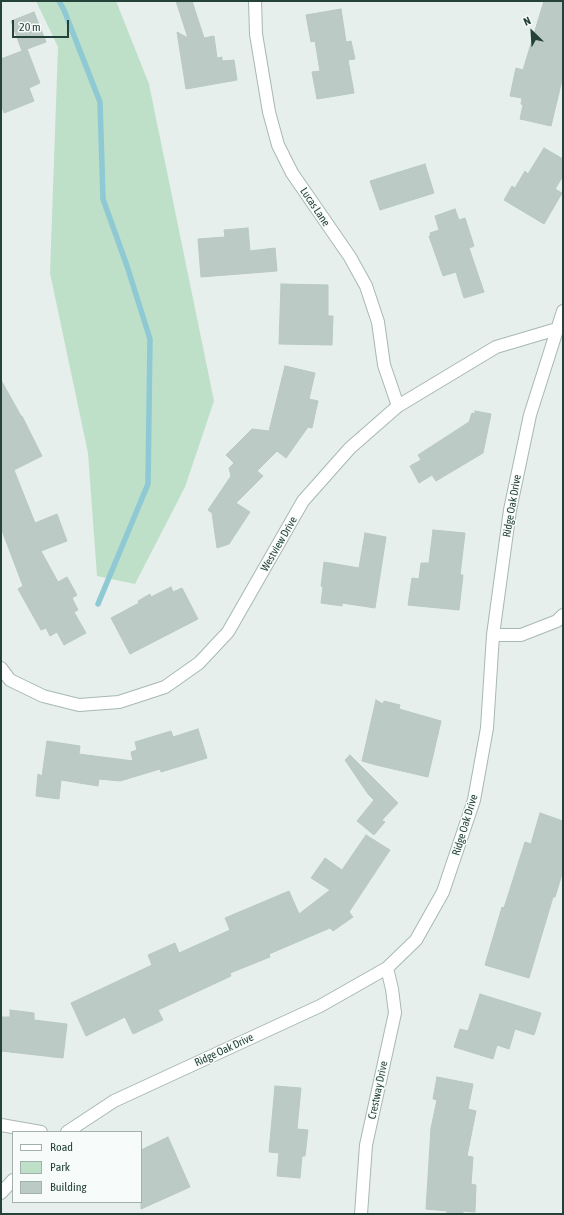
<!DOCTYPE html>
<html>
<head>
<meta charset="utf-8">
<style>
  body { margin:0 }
  #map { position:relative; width:564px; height:1215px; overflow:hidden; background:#e6efeb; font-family:"Asap Condensed",sans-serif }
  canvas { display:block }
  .frame { position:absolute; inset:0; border:2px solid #24423a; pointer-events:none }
  .legend { position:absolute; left:12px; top:1131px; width:130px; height:72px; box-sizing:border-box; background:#f7fbf9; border:1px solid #a3b1ad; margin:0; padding:5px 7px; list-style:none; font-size:12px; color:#24423a }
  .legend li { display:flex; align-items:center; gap:8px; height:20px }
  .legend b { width:20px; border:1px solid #a3b1ad }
  .north { position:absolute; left:512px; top:12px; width:40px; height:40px; -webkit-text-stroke:3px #f7fbf9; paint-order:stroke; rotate:335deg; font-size:11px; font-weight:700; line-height:16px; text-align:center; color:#24423a }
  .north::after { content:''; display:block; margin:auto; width:14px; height:18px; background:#24423a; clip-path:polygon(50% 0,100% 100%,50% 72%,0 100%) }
  .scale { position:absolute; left:12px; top:20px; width:57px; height:18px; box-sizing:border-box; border:2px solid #24423a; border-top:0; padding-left:5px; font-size:12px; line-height:14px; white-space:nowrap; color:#24423a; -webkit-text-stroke:3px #f7fbf9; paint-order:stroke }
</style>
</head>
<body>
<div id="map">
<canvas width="564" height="1215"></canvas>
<div class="frame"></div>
<ul class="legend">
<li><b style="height:5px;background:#fff"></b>Road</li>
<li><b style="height:11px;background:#bfe0c8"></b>Park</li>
<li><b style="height:11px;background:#bbcac4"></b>Building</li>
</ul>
<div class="north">N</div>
<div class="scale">20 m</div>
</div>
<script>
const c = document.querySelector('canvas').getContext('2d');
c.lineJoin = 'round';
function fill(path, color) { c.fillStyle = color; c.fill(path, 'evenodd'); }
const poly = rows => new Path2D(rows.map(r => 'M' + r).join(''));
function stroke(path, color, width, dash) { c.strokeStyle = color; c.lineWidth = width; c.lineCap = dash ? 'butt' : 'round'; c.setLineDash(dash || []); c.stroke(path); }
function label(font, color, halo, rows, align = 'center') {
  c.font = font + ' "Asap Condensed",sans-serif'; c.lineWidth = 3; c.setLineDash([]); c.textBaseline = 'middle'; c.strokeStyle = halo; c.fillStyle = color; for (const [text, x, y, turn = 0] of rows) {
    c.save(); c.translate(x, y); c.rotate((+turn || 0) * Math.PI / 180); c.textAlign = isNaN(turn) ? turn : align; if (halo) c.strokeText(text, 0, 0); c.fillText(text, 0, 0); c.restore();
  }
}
fill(poly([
  [36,1,116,1,149,84,214,401,185,487,135,584,97,576,88,453,50,273,58,47]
]), '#bfe0c8');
stroke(poly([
  [59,1,64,10,100,102,103,199,127,266,150,339,148,484,98,604]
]), '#8ec9d4', 5.5);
const building = poly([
  [176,1,192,1,204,38,214,36,217,58,222,57,222,61,234,60,237,80,186,89,177,32,188,38,176,1],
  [544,1,563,1,563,76,551,126,520,119,523,105,521,104,522,98,510,96,516,68,523,70,544,1],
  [341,9,346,42,351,41,355,59,348,60,354,93,317,99,312,72,320,71,315,41,311,42,306,15,341,9],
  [34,12,46,42,27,49,40,83,29,88,34,101,4,113,1,104,1,59,22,51,11,21,34,12],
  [544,148,563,159,563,176,555,189,562,193,544,224,504,200,512,186,515,188,525,171,528,174,544,148],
  [425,164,434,193,380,210,370,181,425,164],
  [455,209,459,220,465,218,474,246,469,248,484,292,464,298,456,272,443,276,429,236,431,236,430,233,439,230,435,216,455,209],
  [248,228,250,251,275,248,277,271,201,277,198,239,225,237,224,230,248,228],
  [281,284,328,285,328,316,333,316,332,345,279,344,281,284],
  [285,366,315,373,309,399,318,401,312,428,308,427,286,458,277,451,257,471,263,476,236,503,250,512,229,544,217,548,212,513,208,510,231,476,229,468,234,463,226,455,252,429,269,431,285,366],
  [1,380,21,416,22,416,42,456,14,470,35,523,57,514,67,541,41,551,58,582,67,577,77,595,72,598,78,610,74,612,86,633,64,645,57,632,50,636,46,628,41,630,18,589,23,586,1,528,1,380],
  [475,411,491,414,483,453,436,481,432,475,419,483,410,466,421,460,418,455,469,422,472,413,475,414,475,411],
  [433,530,465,533,460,575,463,575,459,610,408,605,412,578,419,579,421,563,429,563,433,530],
  [365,533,386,537,375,608,342,603,342,606,321,603,323,587,321,586,324,562,359,568,365,533],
  [171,587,173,592,182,588,198,619,130,654,111,618,139,603,138,601,150,594,151,597,171,587],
  [376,700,383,704,384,701,400,705,399,709,441,721,428,777,376,765,362,761,376,700],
  [198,729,207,758,161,772,160,769,120,781,99,779,98,786,61,780,59,799,36,796,38,774,42,776,47,741,80,746,79,754,133,761,131,752,137,750,135,742,171,731,173,737,198,729],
  [350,755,398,803,382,820,385,822,374,835,357,821,374,800,368,794,345,760,350,755],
  [540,813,563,821,563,871,555,897,553,897,529,978,485,965,502,907,504,908,525,842,531,844,540,813],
  [366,835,390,850,349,912,353,917,333,931,330,928,269,954,270,957,230,973,231,976,158,1010,163,1020,133,1034,125,1017,86,1036,71,1003,152,965,148,955,175,943,179,953,230,930,225,918,289,891,299,914,330,890,311,878,325,858,342,870,366,835],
  [480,994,541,1013,534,1035,515,1029,509,1049,497,1045,493,1059,454,1047,460,1029,468,1031,480,994],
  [10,1010,34,1013,34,1020,67,1024,63,1058,1,1051,1,1017,10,1017,10,1010],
  [437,1077,473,1084,468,1109,476,1111,467,1156,473,1157,471,1184,476,1185,475,1212,463,1211,463,1214,447,1214,447,1211,426,1209,431,1128,437,1100,433,1099,437,1077],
  [275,1086,301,1088,297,1129,308,1130,305,1156,302,1156,300,1178,277,1176,279,1153,269,1152,275,1086],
  [168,1137,190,1187,141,1209,141,1150,168,1137]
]);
fill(building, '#bbcac4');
stroke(building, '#b8c9c2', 1);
const minor = poly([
  [255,1,256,34,269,112,278,145,292,173,350,257,366,286,378,322,384,365,398,406],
  [493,635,521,635,557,621,563,615],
  [1,668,10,680,43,696,79,705,119,702,165,687,199,663,228,632,303,501,350,448,398,406,496,347,557,329],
  [1,1125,41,1132],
  [67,1132,114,1101,320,1006,387,968,416,940,443,892,474,800,487,728,493,635,510,510,530,415,563,311],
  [1,1193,13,1180],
  [361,1214,366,1145,395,1013,392,989,387,968]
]);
stroke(minor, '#a8b8b2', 14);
stroke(minor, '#fff', 12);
label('11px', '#24423a', '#f7fbf9', [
  ["Lucas Lane",315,207,56],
  ["Ridge Oak Drive",512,506,-80],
  ["Westview Drive",279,544,-60],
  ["Ridge Oak Drive",465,825,-73],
  ["Ridge Oak Drive",224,1050,-25],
  ["Crestway Drive",378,1090,-78]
]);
</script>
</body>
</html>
